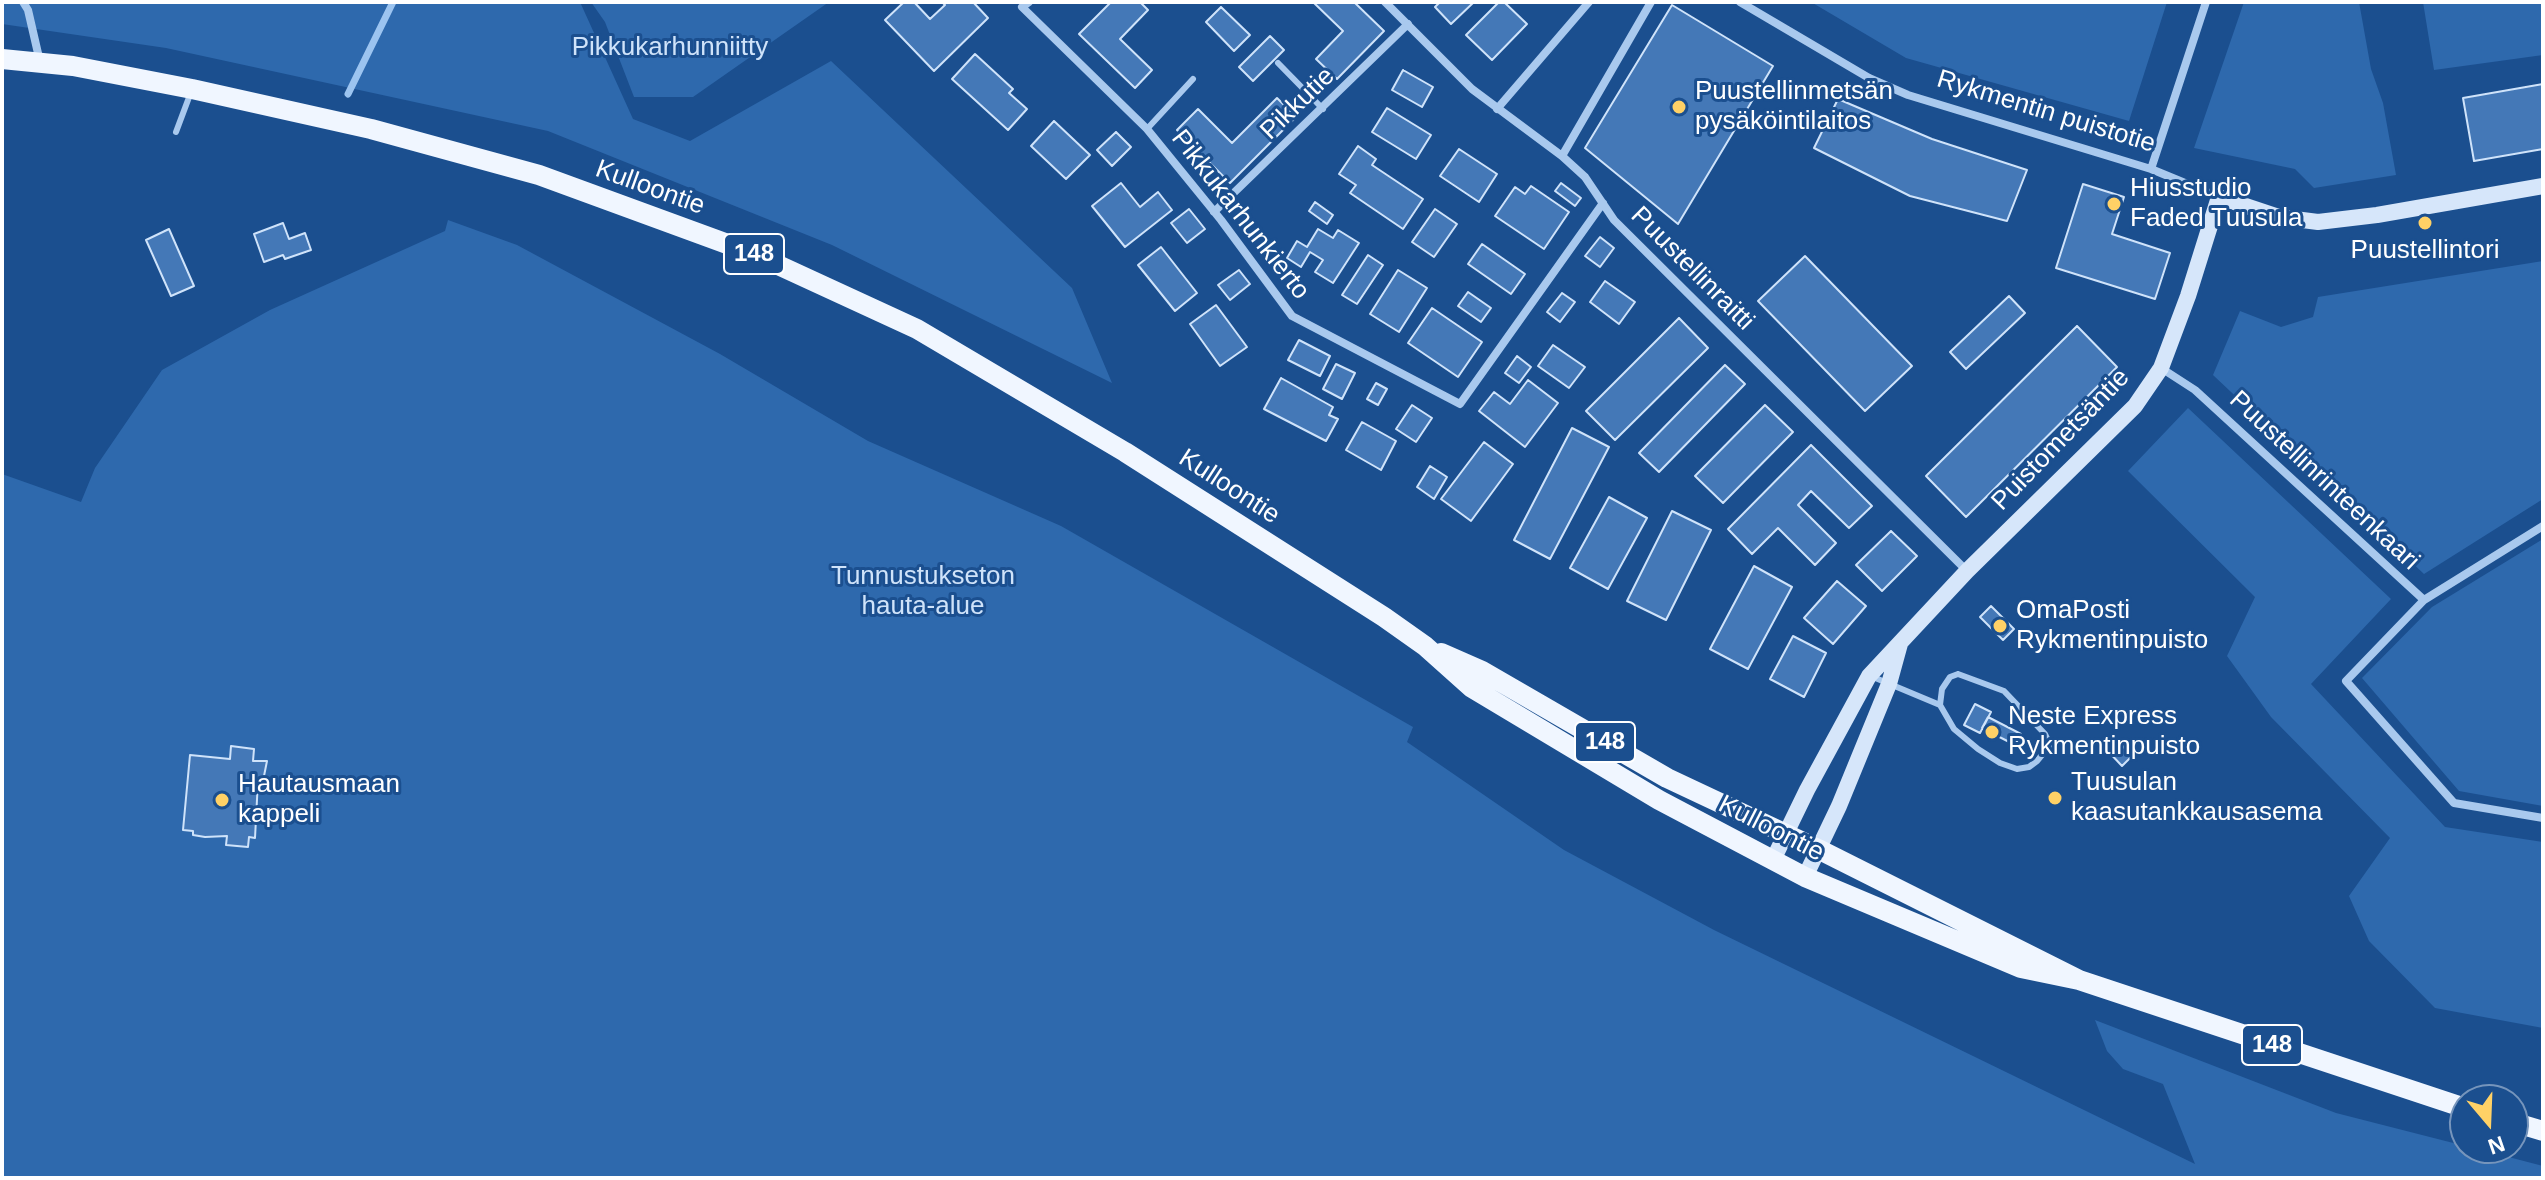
<!DOCTYPE html>
<html>
<head>
<meta charset="utf-8">
<style>
  body { margin:0 }
  #map { position:relative; width:2545px; height:1180px; overflow:hidden; background:#1b4f8f; font-family:Helvetica,sans-serif }
  canvas { display:block }
  .frame { position:absolute; inset:0; border:4px solid #fff; pointer-events:none }
  .north { position:absolute; left:2449px; top:1084px; width:80px; height:80px; box-sizing:border-box; background:#1b4f8f; border:2px solid #7695bc; border-radius:50%; rotate:161deg; font-size:22px; font-weight:700; line-height:32px; text-align:center; color:#fff }
  .north::after { content:''; display:block; margin:auto; width:28px; height:36px; background:#ffd166; clip-path:polygon(50% 0,100% 100%,50% 72%,0 100%) }
</style>
</head>
<body>
<div id="map">
<canvas width="2545" height="1180"></canvas>
<div class="frame"></div>
<div class="north">N</div>
</div>
<script>
const c = document.querySelector('canvas').getContext('2d');
c.lineJoin = 'round';
function fill(path, color) { c.fillStyle = color; c.fill(path, 'evenodd'); }
const poly = rows => new Path2D(rows.map(r => 'M' + r).join(''));
function stroke(path, color, width, dash) { c.strokeStyle = color; c.lineWidth = width; c.lineCap = dash ? 'butt' : 'round'; c.setLineDash(dash || []); c.stroke(path); }
function label(font, color, halo, rows, align = 'center') {
  c.font = font + ' Helvetica,sans-serif'; c.lineWidth = 6; c.setLineDash([]); c.textBaseline = 'middle'; c.strokeStyle = halo; c.fillStyle = color; for (const [text, x, y, turn = 0] of rows) {
    c.save(); c.translate(x, y); c.rotate((+turn || 0) * Math.PI / 180); c.textAlign = isNaN(turn) ? turn : align; if (halo) c.strokeText(text, 0, 0); c.fillText(text, 0, 0); c.restore();
  }
}
fill(poly([
  [2,2,580,2,633,119,690,141,831,61,1072,288,1112,383,832,245,548,131,166,48,2,24],
  [591,2,829,2,693,97,634,97,605,22],
  [1811,2,2167,2,2129,121,1906,58],
  [2244,2,2359,2,2371,69,2383,103,2396,175,2314,188,2295,169,2194,148],
  [2423,2,2543,2,2543,55,2434,70],
  [448,220,517,245,720,354,868,441,1061,526,1413,727,1407,742,1564,850,1714,930,2195,1164,2163,1084,2123,1069,2107,1051,2095,1020,2336,1113,2465,1146,2465,1148,2474,1148,2543,1166,2543,1178,2,1178,2,474,81,502,95,468,162,370,270,310,445,231],
  [2543,261,2543,499,2424,574,2213,375,2240,311,2281,327,2313,317,2318,297],
  [2188,408,2391,599,2311,684,2445,827,2543,842,2543,1028,2435,1008,2369,941,2349,896,2390,838,2271,717,2227,656,2255,597,2128,471],
  [2543,539,2543,806,2459,791,2362,678,2432,607]
]), '#2e69ad');
stroke(poly([
  [348,94,393,2]
]), '#9cc4f0', 7);
const building = poly([
  [904,2,914,2,930,19,945,5,942,2,973,2,988,18,934,71,885,20,904,2],
  [1111,2,1140,2,1148,10,1120,39,1152,70,1135,88,1079,34,1111,2],
  [1313,2,1354,2,1384,31,1337,79,1316,59,1343,31,1313,2],
  [1440,2,1474,2,1451,24,1435,7,1440,2],
  [1499,2,1504,2,1527,24,1492,60,1466,35,1499,2],
  [1672,5,1773,66,1678,224,1585,148,1672,5],
  [1221,7,1250,35,1234,51,1206,22,1221,7],
  [1270,36,1284,50,1253,81,1239,67,1270,36],
  [975,54,1013,89,1009,93,1027,109,1008,130,952,79,975,54],
  [1403,70,1433,87,1422,107,1392,90,1403,70],
  [2543,84,2543,149,2474,161,2463,98,2543,84],
  [1277,98,1296,117,1230,183,1177,130,1198,109,1232,143,1277,98],
  [1838,99,1932,139,2027,170,2007,221,1910,196,1814,148,1838,99],
  [1387,108,1431,135,1416,159,1372,132,1387,108],
  [1054,121,1090,155,1066,179,1031,146,1054,121],
  [1116,132,1131,147,1112,166,1097,150,1116,132],
  [1358,146,1376,159,1372,165,1423,199,1403,229,1350,193,1356,185,1339,174,1358,146],
  [1459,149,1497,174,1479,202,1440,176,1459,149],
  [1121,183,1140,207,1158,192,1172,210,1125,247,1092,206,1121,183],
  [1561,183,1581,198,1575,206,1555,191,1561,183],
  [2083,184,2124,197,2112,234,2170,253,2155,299,2056,268,2083,184],
  [1531,186,1569,212,1544,249,1495,216,1515,187,1525,194,1531,186],
  [1315,202,1333,215,1327,224,1309,211,1315,202],
  [1189,209,1205,229,1187,243,1171,223,1189,209],
  [1435,209,1457,224,1434,257,1412,242,1435,209],
  [283,223,289,239,305,233,311,250,285,259,283,255,264,262,254,234,283,223],
  [169,229,194,286,171,296,146,240,169,229],
  [1318,229,1333,238,1338,230,1359,243,1333,283,1315,272,1323,260,1310,252,1301,267,1287,258,1297,241,1307,247,1318,229],
  [1600,237,1614,248,1600,267,1585,256,1600,237],
  [1482,244,1525,274,1511,294,1468,264,1482,244],
  [1161,247,1197,293,1175,311,1138,265,1161,247],
  [1368,255,1383,265,1357,304,1342,295,1368,255],
  [1805,256,1912,366,1865,411,1758,301,1805,256],
  [1239,270,1250,284,1230,300,1218,285,1239,270],
  [1398,270,1427,288,1399,332,1370,314,1398,270],
  [1605,281,1635,302,1619,324,1590,302,1605,281],
  [1468,292,1491,308,1481,322,1458,306,1468,292],
  [1562,293,1575,302,1560,322,1547,312,1562,293],
  [2009,296,2025,313,1966,369,1950,352,2009,296],
  [1216,305,1247,347,1220,366,1190,324,1216,305],
  [1432,308,1482,342,1458,377,1408,343,1432,308],
  [1679,318,1708,348,1615,440,1586,411,1679,318],
  [2077,326,2117,367,1966,517,1926,476,2077,326],
  [1299,340,1330,356,1320,376,1288,360,1299,340],
  [1553,345,1585,367,1569,388,1538,366,1553,345],
  [1517,356,1531,367,1519,383,1505,373,1517,356],
  [1336,364,1355,373,1342,399,1323,389,1336,364],
  [1725,365,1745,384,1659,472,1639,453,1725,365],
  [1281,378,1333,407,1329,415,1338,419,1326,441,1264,409,1281,378],
  [1528,380,1558,403,1525,447,1479,411,1494,392,1510,404,1528,380],
  [1376,383,1387,389,1378,405,1367,399,1376,383],
  [1412,405,1432,418,1416,442,1396,429,1412,405],
  [1765,405,1793,432,1723,503,1695,476,1765,405],
  [1362,422,1396,441,1381,470,1346,450,1362,422],
  [1572,428,1609,447,1550,559,1514,540,1572,428],
  [1484,442,1513,464,1471,521,1441,499,1484,442],
  [1811,445,1872,506,1849,528,1811,491,1798,505,1836,543,1815,565,1778,528,1752,554,1728,529,1811,445],
  [1430,466,1447,477,1434,499,1417,487,1430,466],
  [1609,497,1647,518,1608,589,1570,568,1609,497],
  [1672,511,1711,530,1666,620,1627,601,1672,511],
  [1891,531,1917,556,1882,591,1856,565,1891,531],
  [1754,566,1792,587,1748,669,1710,649,1754,566],
  [1837,581,1866,606,1833,644,1804,618,1837,581],
  [1991,606,2014,629,2003,640,1980,617,1991,606],
  [1793,636,1826,653,1804,697,1770,679,1793,636],
  [1975,704,1991,712,1980,733,1964,725,1975,704],
  [1988,717,2021,734,2015,745,1982,728,1988,717],
  [2116,739,2132,756,2122,766,2106,749,2116,739],
  [231,746,254,749,253,761,267,761,263,781,258,780,255,838,249,837,248,847,226,845,227,836,205,837,193,835,193,831,183,830,190,755,230,759,231,746]
]);
fill(building, '#4478b7');
stroke(building, '#cfe3fa', 2);
stroke(poly([
  [1278,63,1323,109],
  [1147,129,1193,79],
  [176,132,191,92],
  [1958,674,2004,691,2045,734,2050,745,2037,761,2029,767,2017,769,2000,763,1978,749,1954,729,1940,705,1942,689,1950,677,1958,674],
  [1873,677,1940,705]
]), '#a9c9ee', 6);
stroke(poly([
  [23,2,28,10,40,62],
  [1029,2,1022,7,1147,129,1221,220,1292,316,1460,404,1603,203],
  [1385,2,1472,89,1562,156,1585,177,1614,220,1967,571],
  [1740,2,1869,78,1908,95,2151,169,2219,197],
  [1497,109,1589,2],
  [1562,156,1651,2],
  [2151,169,2206,2],
  [1214,212,1408,24],
  [2161,368,2195,390,2424,600],
  [2543,526,2424,600,2346,681,2454,803,2543,818]
]), '#a9c9ee', 8);
stroke(poly([
  [1773,860,1807,790,1869,676,1967,571,2135,406,2161,368,2188,296,2219,197,2279,217,2318,222,2377,215,2543,186],
  [1805,877,1839,806,1889,684,1900,644]
]), '#d6e6fa', 16);
stroke(poly([
  [2,59,73,66,192,89,371,129,539,175,752,253,917,329,1125,452,1384,617,1425,646,1472,688,1659,800,1805,877,2021,968,2079,980],
  [1441,653,1482,671,1667,778,1818,849,2079,980,2465,1108],
  [2513,1122,2543,1131]
]), '#f0f6ff', 20);
for (const [x, y, r, color] of [
  [1679,107,8,"#ffd166"],
  [2114,204,8,"#ffd166"],
  [2425,223,8,"#ffd166"],
  [2000,626,8,"#ffd166"],
  [1992,732,8,"#ffd166"],
  [2055,798,8,"#ffd166"],
  [222,800,8,"#ffd166"]
]) { const dot = new Path2D(); dot.arc(x, y, r, 0, 2 * Math.PI); c.fillStyle = color; c.fill(dot); stroke(dot, '#1b4f8f', 3); }
for (const [x, y, w] of [
  [754,254,60],
  [1605,742,60],
  [2272,1045,60]
]) { const box = new Path2D(); box.roundRect(x - w / 2, y - 20, w, 40, 6); c.fillStyle = '#1b4f8f'; c.fill(box); stroke(box, '#fff', 2); }
label('bold 24px', '#fff', null, [
  ["148",754,254],
  ["148",1605,742],
  ["148",2272,1045]
]);
label('26px', '#cfe3fa', '#1b4f8f', [
  ["Pikkukarhunniitty",670,48],
  ["Tunnustukseton",923,577],
  ["hauta-alue",923,607]
]);
label('26px', '#fff', '#1b4f8f', [
  ["Puustellinmetsän",1695,92],
  ["pysäköintilaitos",1695,122],
  ["Hiusstudio",2130,189],
  ["Faded Tuusula",2130,219],
  ["Puustellintori",2425,251,"center"],
  ["OmaPosti",2016,611],
  ["Rykmentinpuisto",2016,641],
  ["Neste Express",2008,717],
  ["Rykmentinpuisto",2008,747],
  ["Tuusulan",2071,783],
  ["kaasutankkausasema",2071,813],
  ["Hautausmaan",238,785],
  ["kappeli",238,815]
], 'left');
label('26px', '#fff', '#1b4f8f', [
  ["Pikkutie",1298,104,-44],
  ["Rykmentin puistotie",2046,112,17],
  ["Kulloontie",650,188,20],
  ["Pikkukarhunkierto",1240,215,52],
  ["Puustellinraitti",1692,269,45],
  ["Puistometsäntie",2061,440,-46],
  ["Puustellinrinteenkaari",2324,481,43],
  ["Kulloontie",1229,487,33],
  ["Kulloontie",1771,829,27]
]);
</script>
</body>
</html>
